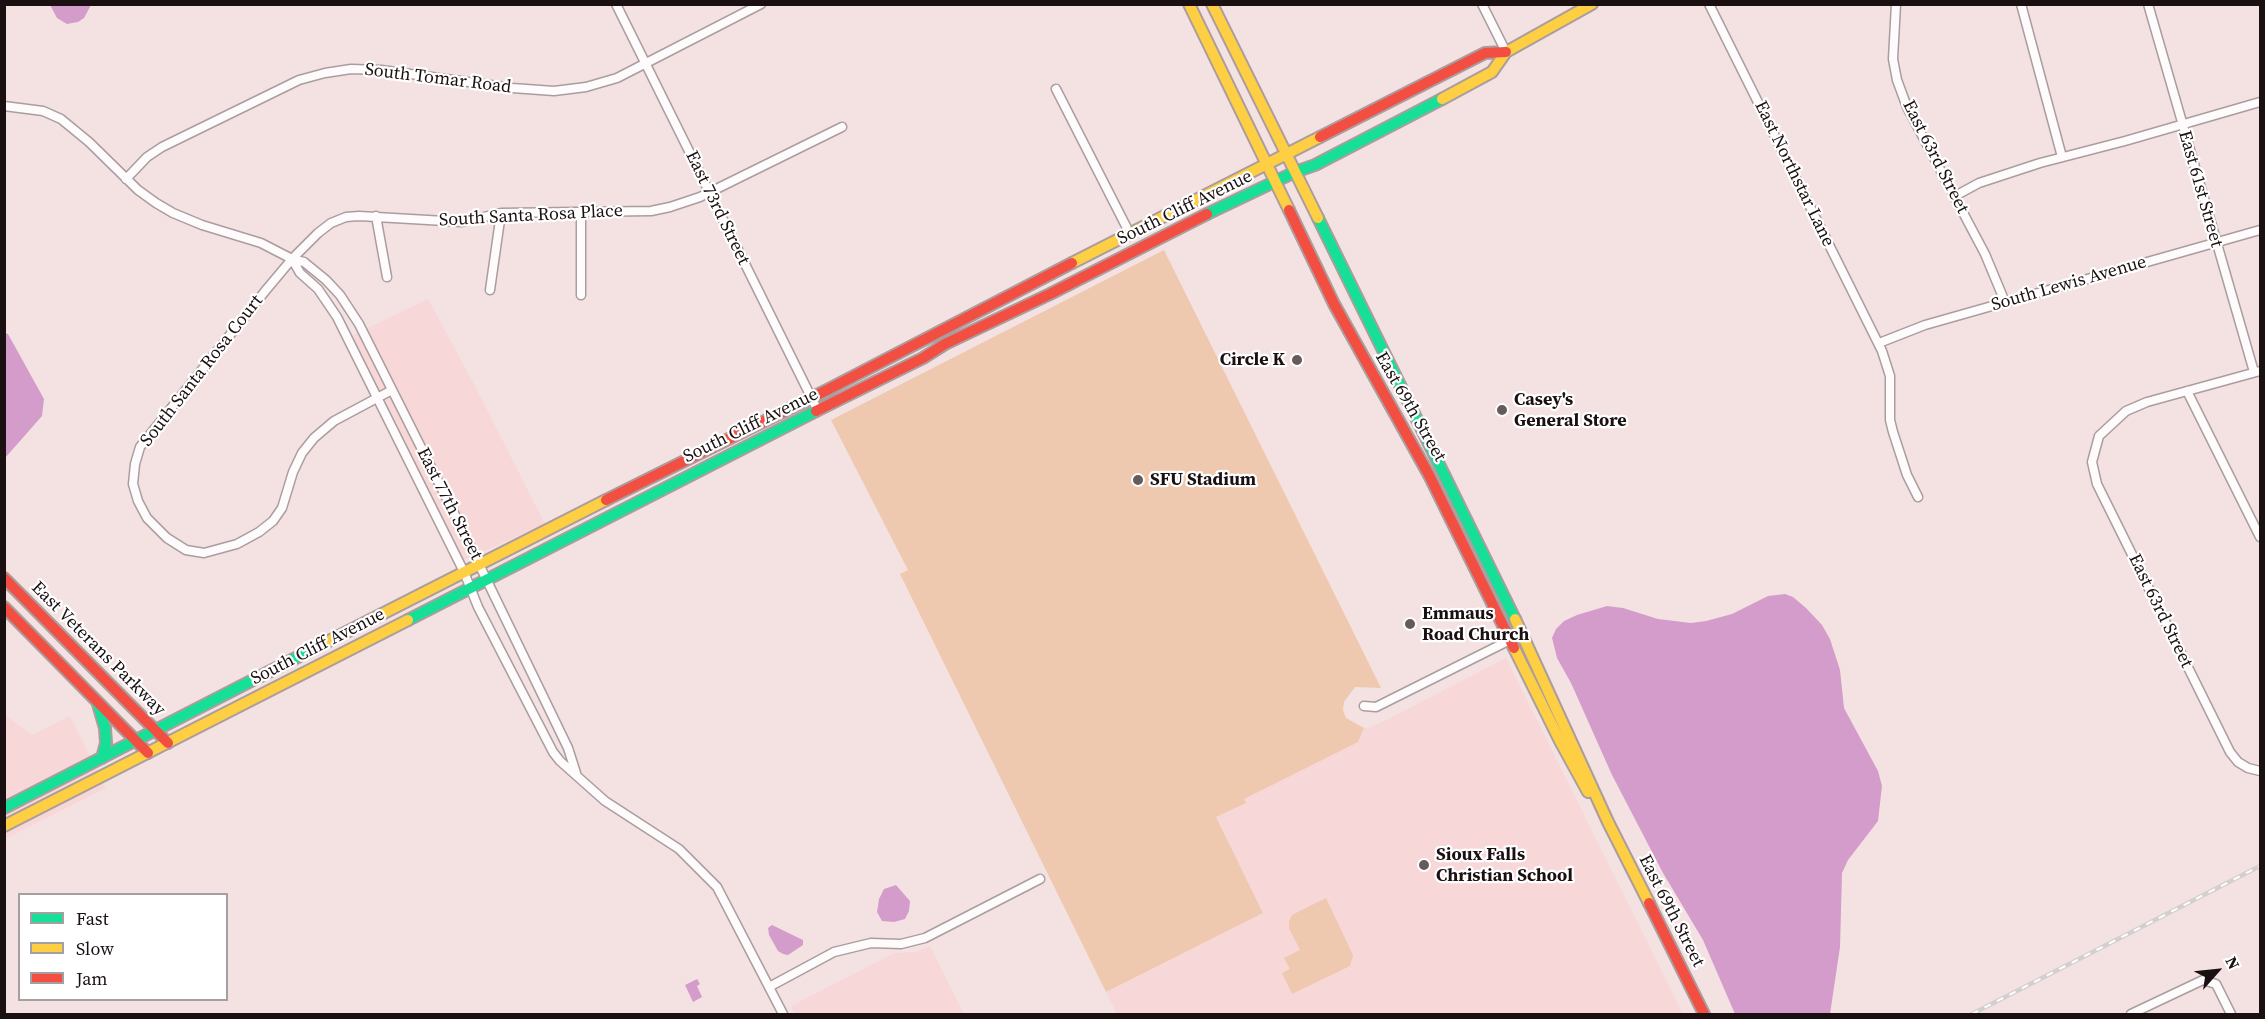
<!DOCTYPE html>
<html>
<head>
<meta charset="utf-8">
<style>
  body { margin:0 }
  #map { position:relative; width:2265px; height:1019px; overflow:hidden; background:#f4e2e2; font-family:"Source Serif 4",serif }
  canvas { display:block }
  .frame { position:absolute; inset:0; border:6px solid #1b1011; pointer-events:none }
  .legend { position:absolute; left:18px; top:893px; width:210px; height:108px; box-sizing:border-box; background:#fff; border:2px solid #a49fa0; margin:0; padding:8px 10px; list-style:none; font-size:18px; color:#1b1011 }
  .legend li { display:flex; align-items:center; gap:12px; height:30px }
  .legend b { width:30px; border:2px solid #a49fa0 }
  .north { position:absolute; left:2187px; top:941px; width:60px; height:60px; -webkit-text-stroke:4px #fff; paint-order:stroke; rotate:63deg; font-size:16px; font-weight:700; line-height:24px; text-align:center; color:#1b1011 }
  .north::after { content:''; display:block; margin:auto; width:21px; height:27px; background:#1b1011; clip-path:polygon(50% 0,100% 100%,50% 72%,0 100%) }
</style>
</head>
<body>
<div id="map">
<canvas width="2265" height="1019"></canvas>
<div class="frame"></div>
<ul class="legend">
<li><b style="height:8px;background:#16e098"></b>Fast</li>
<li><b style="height:8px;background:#ffcf43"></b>Slow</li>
<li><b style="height:8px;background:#f24e42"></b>Jam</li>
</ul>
<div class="north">N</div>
</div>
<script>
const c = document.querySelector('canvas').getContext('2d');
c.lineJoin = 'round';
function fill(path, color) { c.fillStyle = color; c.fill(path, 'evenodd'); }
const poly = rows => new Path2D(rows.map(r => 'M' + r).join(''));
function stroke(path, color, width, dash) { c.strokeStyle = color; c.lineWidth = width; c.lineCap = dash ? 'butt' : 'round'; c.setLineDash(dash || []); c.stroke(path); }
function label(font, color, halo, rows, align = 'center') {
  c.font = font + ' "Source Serif 4",serif'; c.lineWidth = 4.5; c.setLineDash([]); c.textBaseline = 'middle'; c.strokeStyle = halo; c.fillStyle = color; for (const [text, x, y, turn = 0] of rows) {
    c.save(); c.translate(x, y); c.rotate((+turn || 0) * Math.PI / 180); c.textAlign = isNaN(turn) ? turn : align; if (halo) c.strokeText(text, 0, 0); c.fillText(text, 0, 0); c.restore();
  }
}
fill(poly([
  [428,299,476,388,545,524,462,561,347,338],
  [1506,658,1683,1014,1117,1014,1106,992,1263,913,1216,817,1245,803,1244,799,1362,734,1364,728,1368,728,1388,719],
  [4,714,32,735,70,716,106,788,5,839],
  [930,946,964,1014,795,1014,791,1006,894,953,916,952]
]), '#f7d7d8');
fill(poly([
  [1164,250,1381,688,1355,687,1344,702,1343,710,1346,718,1364,728,1358,742,1244,799,1246,803,1216,817,1263,913,1106,992,900,574,908,570,831,420],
  [1326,898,1353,955,1350,966,1292,994,1282,973,1290,969,1284,958,1300,950,1289,928,1289,921,1292,915]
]), '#eec8af');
fill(poly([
  [50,5,91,5,84,18,78,22,67,24,57,18],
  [5,333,8,334,44,399,42,416,5,458],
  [1785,594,1793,597,1806,608,1822,625,1830,639,1840,670,1844,708,1878,771,1882,786,1878,821,1848,860,1842,873,1840,947,1830,1014,1735,1014,1703,940,1663,873,1612,775,1571,683,1557,658,1552,638,1556,629,1564,621,1577,615,1607,606,1623,608,1658,619,1691,623,1706,621,1732,614,1768,596],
  [896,885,910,901,909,911,905,919,894,922,882,921,877,912,879,899,884,889],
  [772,925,803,940,803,945,788,955,783,954,778,951,769,935,768,928],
  [697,979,700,984,697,986,702,997,693,1002,685,985]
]), '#d49cca');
const street = poly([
  [616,4,818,411],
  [1482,4,1506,52],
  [1709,4,1882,351,1890,376,1890,420,1893,432,1907,475,1918,497],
  [1896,4,1893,59,1897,80,1907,107,1985,254,2005,302],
  [2021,4,2062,157],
  [2148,4,2254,372],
  [1056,89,1130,234],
  [4,106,43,111,61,119,89,142,138,190,156,203,173,213,202,225,261,243,292,259,304,262,326,280,340,295,359,324,462,529,568,748,576,773],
  [126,179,147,157,162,147,299,80,325,73,351,69,381,70,512,88,554,91,586,87,617,78,761,4],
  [1955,196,1979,183,2040,163,2125,141,2260,102],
  [376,216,387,277],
  [292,259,300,273,318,289,337,317,464,572,478,607,553,752,560,761,605,801,679,849,717,887,783,1014],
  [490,290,501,213],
  [581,295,581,213],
  [1879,343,1925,325,2260,230],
  [2260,371,2147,402,2126,411,2099,436,2092,462,2097,484,2230,752,2238,762,2248,768,2260,771],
  [392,390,334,421,314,438,302,453,293,472,282,508,273,521,259,532,237,544,204,553,186,550,167,538,147,518,138,501,133,484,135,464,140,447,266,290,292,259,318,233,331,223,346,217,359,216,462,222,501,213,651,211,670,207,700,197,842,127],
  [2187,391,2260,537],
  [1364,706,1376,707,1522,634],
  [769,987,834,952,871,943,901,944,925,938,1040,879],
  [2131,1014,2203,980,2216,984,2231,1014]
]);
const fast = poly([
  [1207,214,1295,172,1315,165,1442,99],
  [1318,218,1515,619],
  [408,620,816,411],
  [98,704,105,728,106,743,102,758],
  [4,808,321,645]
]);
const slow = poly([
  [1189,4,1289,210],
  [1212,4,1318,218],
  [1442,99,1492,72,1506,52,1592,4],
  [1072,263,1320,137],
  [1515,619,1608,822,1649,903],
  [321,645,606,500],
  [1514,648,1560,741,1588,792],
  [4,826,408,620]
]);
const jam = poly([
  [1320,137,1485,53,1506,52],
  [1289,210,1334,304,1429,475,1514,648],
  [816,411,923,358,945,344,1050,294,1207,214],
  [606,500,829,389,1072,263],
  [4,578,168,743],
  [4,607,148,753],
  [1649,903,1704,1014]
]);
stroke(street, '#ab9d9e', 11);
stroke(fast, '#ab9d9e', 14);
stroke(slow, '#ab9d9e', 14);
stroke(jam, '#ab9d9e', 14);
stroke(street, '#fdfbfb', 8);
stroke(fast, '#16e098', 10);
stroke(slow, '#ffcf43', 10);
stroke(jam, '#f24e42', 10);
const rail = poly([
  [1972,1014,2260,866]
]);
stroke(rail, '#d4cfcf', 4.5);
stroke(rail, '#fff', 2, [7]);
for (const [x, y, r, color] of [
  [1297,360,6,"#675a5a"],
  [1502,410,6,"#675a5a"],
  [1138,480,6,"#675a5a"],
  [1410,624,6,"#675a5a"],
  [1424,865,6,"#675a5a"]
]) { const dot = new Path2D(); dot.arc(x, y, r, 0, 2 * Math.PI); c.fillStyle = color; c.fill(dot); stroke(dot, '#fff', 2); }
label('18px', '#1b1011', '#fff', [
  ["South Tomar Road",438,79,7],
  ["East 63rd Street",1935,157,63],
  ["East Northstar Lane",1794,174,64],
  ["East 61st Street",2200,189,74],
  ["East 73rd Street",717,208,64],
  ["South Cliff Avenue",1185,208,-26],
  ["South Santa Rosa Place",531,216,-3],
  ["South Lewis Avenue",2069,284,-16],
  ["South Santa Rosa Court",202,371,-52],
  ["East 69th Street",1410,407,60],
  ["South Cliff Avenue",751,426,-26],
  ["East 77th Street",449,504,63],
  ["East 63rd Street",2160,611,64],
  ["South Cliff Avenue",318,647,-27],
  ["East Veterans Parkway",98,649,45],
  ["East 69th Street",1671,911,63]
]);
label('bold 18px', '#1b1011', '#fff', [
  ["Circle K",1285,360,"right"],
  ["Casey's",1514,400],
  ["General Store",1514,421],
  ["SFU Stadium",1150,480],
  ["Emmaus",1422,614],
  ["Road Church",1422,635],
  ["Sioux Falls",1436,855],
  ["Christian School",1436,876]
], 'left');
</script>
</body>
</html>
